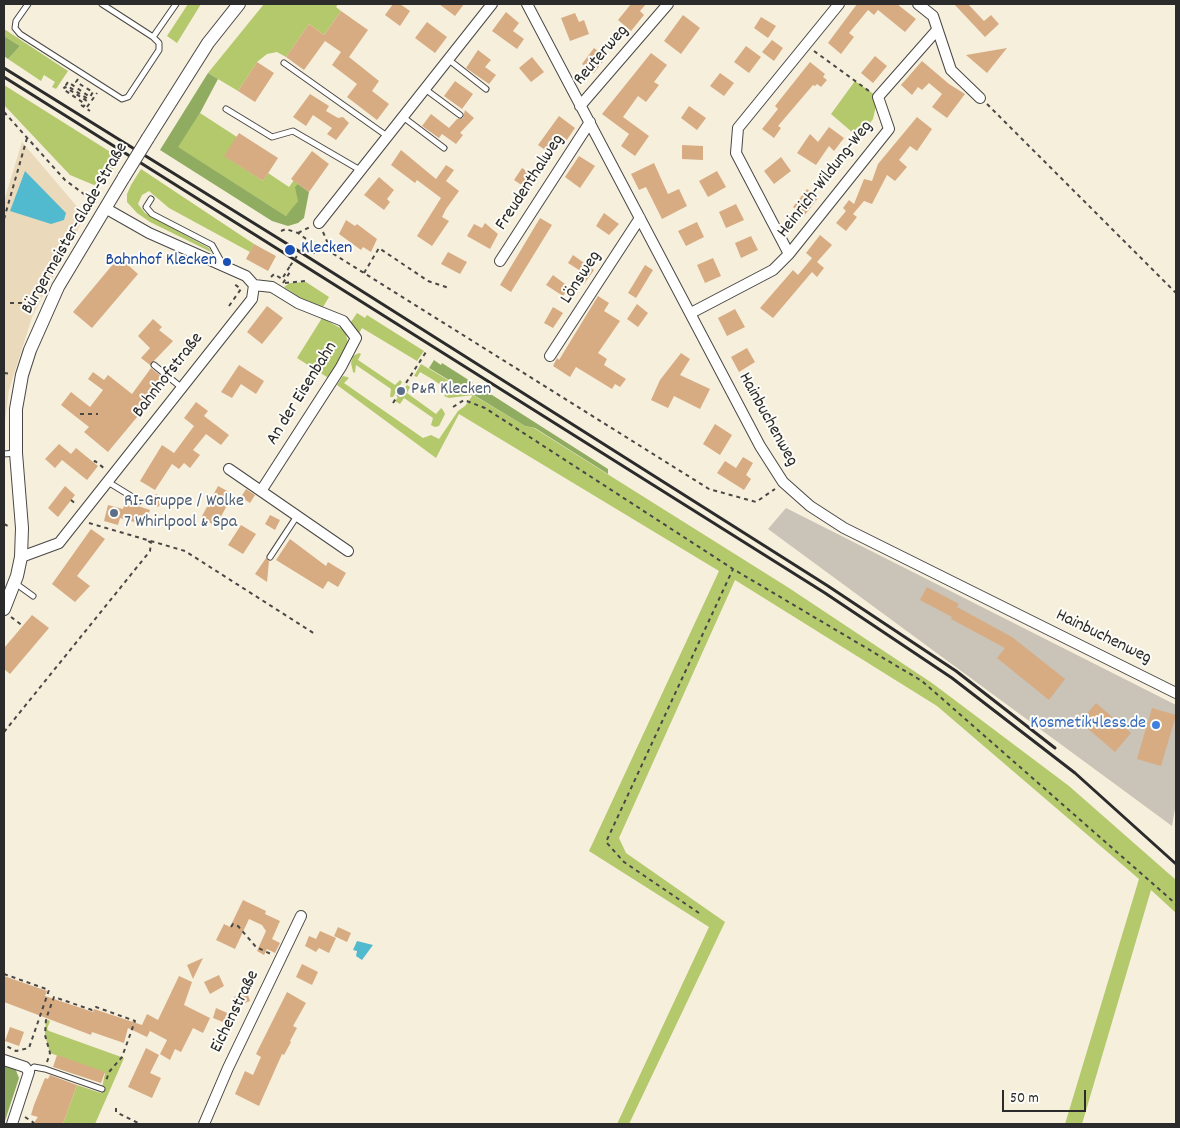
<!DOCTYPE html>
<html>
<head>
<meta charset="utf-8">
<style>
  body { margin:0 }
  #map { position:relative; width:1180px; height:1128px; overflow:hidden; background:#f6efdc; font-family:Dekko,sans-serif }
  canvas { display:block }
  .frame { position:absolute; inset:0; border:5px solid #2b2b2b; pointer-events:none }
  .scale { position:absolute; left:1002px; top:1090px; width:84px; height:22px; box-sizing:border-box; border:2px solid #2b2b2b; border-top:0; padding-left:6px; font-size:15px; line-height:18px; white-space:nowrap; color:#2b2b2b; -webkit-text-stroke:4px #fdfcf7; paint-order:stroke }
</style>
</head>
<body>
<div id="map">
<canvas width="1180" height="1128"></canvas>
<div class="frame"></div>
<div class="scale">50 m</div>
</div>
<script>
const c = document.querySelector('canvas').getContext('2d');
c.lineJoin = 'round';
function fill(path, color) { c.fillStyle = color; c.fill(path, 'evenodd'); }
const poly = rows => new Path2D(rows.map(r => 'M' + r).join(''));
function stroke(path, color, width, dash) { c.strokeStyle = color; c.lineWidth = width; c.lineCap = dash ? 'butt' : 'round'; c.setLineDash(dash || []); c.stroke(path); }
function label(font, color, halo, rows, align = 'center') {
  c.font = font + ' Dekko,sans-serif'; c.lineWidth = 4; c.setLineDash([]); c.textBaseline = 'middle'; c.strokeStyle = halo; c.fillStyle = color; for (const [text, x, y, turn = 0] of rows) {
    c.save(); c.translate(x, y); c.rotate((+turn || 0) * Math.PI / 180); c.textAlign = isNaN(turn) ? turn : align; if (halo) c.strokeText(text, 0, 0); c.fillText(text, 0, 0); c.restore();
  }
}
fill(poly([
  [22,142,85,216,32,317,9,390,4,429,4,201]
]), '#ead9ba');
fill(poly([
  [786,508,1176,705,1176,803,1172,826,768,529]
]), '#cac3b8');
fill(poly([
  [188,4,201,4,177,43,167,36],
  [264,4,338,4,336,7,341,11,324,35,309,24,286,57,277,52,267,54,257,62,238,91,208,73],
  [4,29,68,71,56,89,52,87,55,82,44,75,41,81,8,59,20,46,4,36],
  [855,81,878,97,873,119,859,138,831,114],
  [4,85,120,158,104,182,94,185,70,175,4,105],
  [200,113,237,137,225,156,263,181,268,173,289,187,294,180,298,184,298,201,291,211,286,216,177,147],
  [141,169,254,244,250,252,169,208,149,191,142,195,138,204,145,213,209,248,211,252,150,222,137,213,127,202,127,194,131,185],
  [306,282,329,297,323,307,302,299,284,287,290,283],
  [357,313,365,318,367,315,424,351,417,361,362,328,358,335,351,322],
  [322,318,342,329,346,334,348,343,344,355,330,379,297,358],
  [359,353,361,354,358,360,395,385,400,380,402,382,393,397,390,397,391,389,356,365,355,373,353,372,351,363,353,356],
  [421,364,525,426,534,428,789,588,932,683,1069,786,1176,880,1176,913,1151,890,1082,1124,1065,1124,1139,879,937,706,735,580,619,838,626,853,725,922,629,1124,617,1124,709,927,589,851,719,571,459,414,436,458,337,385,343,376,347,377,349,378,344,383,423,438,431,435,439,439,458,411,465,406,473,395,449,398,444,396,448,390,432,379,420,372,417,377,414,376],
  [407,385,410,387,407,393,436,414,441,408,443,410,445,414,439,426,435,427,431,425,433,418,404,398,400,404,395,401],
  [46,1019,50,1021,47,1029,49,1031,124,1058,95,1124,63,1124,77,1085,101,1093,105,1073,50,1053,45,1035]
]), '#b4c86c');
fill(poly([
  [4,36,20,46,8,59,4,56],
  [208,73,218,79,200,113,178,147,286,216,298,201,295,187,298,184,309,192,304,218,298,223,288,226,272,221,160,150],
  [434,360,441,365,442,363,608,469,608,474,535,428,525,426,429,368],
  [4,1064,15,1068,19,1078,4,1124]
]), '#8fac60');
fill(poly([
  [25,171,66,213,64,220,51,224,10,211],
  [357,941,373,945,362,960,356,956,357,951,353,950]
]), '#52bacf');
fill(poly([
  [393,4,400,4,410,11,400,26,385,15],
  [439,4,464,4,455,16],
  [631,4,646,4,640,11,644,15,631,31,618,20],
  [857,4,897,4,916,19,905,32,878,10,874,15,868,10,849,33,854,37,841,54,828,43],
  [954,4,968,4,984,21,991,15,999,24,985,37],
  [341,11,368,30,349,57,379,81,372,91,389,104,377,120,347,97,357,84,332,65,341,52,325,41,304,70,286,57,309,24,324,35],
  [506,12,519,23,513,31,524,39,517,49,492,31],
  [575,13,579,22,584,20,589,34,570,41,561,18],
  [683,15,700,28,681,54,664,41],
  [761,17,776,26,768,38,754,28],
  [427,22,447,37,435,53,415,38],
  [772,40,783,48,774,61,762,52],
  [746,46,761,57,749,73,734,62],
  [594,48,606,57,594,73,582,64],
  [1007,48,987,73,966,55],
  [478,50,491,60,485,67,496,75,489,84,466,68],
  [651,53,667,65,654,82,659,85,646,102,638,96,623,117,649,136,635,156,621,146,629,134,602,114],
  [875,56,887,66,873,83,861,73],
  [532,57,544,72,531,82,519,68],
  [922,61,949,84,965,94,947,118,932,107,942,94,929,83,922,90,918,87,912,95,901,85],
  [257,62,274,73,255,102,238,91],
  [810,62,825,74,823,77,827,80,821,87,817,84,815,86,813,85,778,126,781,128,774,138,762,129,778,109,775,106],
  [720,73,734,83,724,96,710,86],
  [455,81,473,94,462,109,444,96],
  [310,94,329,106,326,111,338,118,343,117,349,123,336,140,327,134,332,128,313,115,306,126,293,117],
  [689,106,706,118,697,130,681,118],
  [465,110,474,118,460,133,463,135,456,144,442,134,439,138,422,126,431,114,449,128,457,119,463,118],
  [559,116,575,128,566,141,559,136,548,152,538,145],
  [917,117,932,129,917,151,910,146,899,160,907,167,895,181,887,175,872,204,864,201,853,214,857,217,846,231,836,223,846,211,843,208,849,200,854,204,864,179,872,181,878,164],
  [829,127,844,138,834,151,829,146,816,165,797,153,810,134,818,142],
  [239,133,278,158,263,181,224,156],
  [682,145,703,146,703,160,682,159],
  [401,150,436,179,446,165,454,170,446,181,459,191,446,209,442,217,449,221,432,246,417,236,441,198,417,180,415,183,391,165],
  [312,151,329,164,309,192,291,179],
  [579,156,595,166,580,188,565,177],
  [781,157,791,171,774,184,764,171],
  [654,163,668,194,679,189,687,206,662,219,646,187,639,190,631,174],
  [522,168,537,178,529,190,514,180],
  [717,171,726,187,708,197,699,181],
  [379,177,394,190,387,199,390,202,384,210,364,195],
  [807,189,818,198,804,216,793,207],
  [736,204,744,220,726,228,719,212],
  [604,213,619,224,609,235,596,226],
  [540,218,552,225,511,292,500,285],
  [346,220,355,226,357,224,377,239,371,252,363,247,361,250,339,234],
  [697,222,704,237,686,246,678,231],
  [485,223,498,234,490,249,467,236,474,224,482,228],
  [820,235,832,245,817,262,824,268,817,277,812,272,773,318,760,308,793,270,798,275,812,258,806,253],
  [751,236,758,250,741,258,735,243],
  [254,244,276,256,268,271,246,259],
  [448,252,467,262,460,274,441,264],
  [573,255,594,270,584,284,574,277,579,270,568,263],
  [119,257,138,274,92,328,73,312],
  [713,258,721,276,705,283,697,265],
  [645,265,653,270,636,298,628,293],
  [553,275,569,287,563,296,546,285],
  [598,296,609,303,604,311,620,321,598,353,607,359,604,365,626,379,620,387,615,384,612,389,576,367,570,377,553,366,557,358,559,360],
  [637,304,648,313,638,327,627,319],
  [267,306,283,318,262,344,247,332],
  [553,307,563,313,553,328,544,323],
  [735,309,745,327,727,336,718,318],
  [153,319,162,327,159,330,173,341,150,365,141,358,150,348,138,336],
  [747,348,755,362,739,372,731,357],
  [681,353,690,359,680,375,710,389,700,409,674,396,668,408,651,400,660,380],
  [239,365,264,381,256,394,241,384,232,398,221,392],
  [151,368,167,381,108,452,84,432,89,427,61,405,71,392,90,407,103,390,88,379,93,372,104,380,108,375,132,394],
  [196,402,208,411,204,416,229,435,221,445,206,434,193,450,200,455,190,468,184,463,179,469,172,464,155,490,140,481,162,445,174,453,194,426,184,418],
  [715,424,732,435,720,455,703,444],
  [59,444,71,454,76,448,98,466,87,480,62,460,55,468,45,459],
  [743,457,753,463,746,475,751,479,744,490,717,473,725,461,736,468],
  [65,486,75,495,58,517,48,508],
  [218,486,233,494,216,526,201,518],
  [246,489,255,495,250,503,241,497],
  [156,494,164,500,158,507,150,502],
  [125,502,150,510,145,525,120,518,118,525,104,521,108,505,123,509],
  [270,515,280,520,275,530,265,524],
  [241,525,256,534,243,554,228,545],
  [91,529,105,539,77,576,90,586,75,602,52,584],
  [290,539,326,566,328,562,346,573,338,587,328,581,323,589,276,560],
  [266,558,269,561,267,582,255,574],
  [927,587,959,604,957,607,1012,637,1065,679,1049,700,997,658,1005,648,951,619,952,617,920,600],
  [32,615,49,628,10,674,4,669,4,648],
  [1096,703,1131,733,1115,752,1080,722],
  [1152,708,1176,715,1161,766,1137,759],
  [243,900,266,911,265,914,280,921,272,939,280,943,275,953,267,949,264,955,257,951,266,931,262,925,249,919,235,949,216,940,224,924,230,927],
  [338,927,351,933,347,942,334,936],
  [320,931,336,938,329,953,319,948,316,952,305,946,309,936,316,939],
  [203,958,193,979,187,965],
  [302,964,318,972,312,985,296,977],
  [219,975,224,986,210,994,204,982],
  [4,976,47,991,45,996,93,1012,94,1009,142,1025,147,1014,158,1020,179,976,192,982,184,1005,210,1018,203,1033,193,1028,181,1052,175,1049,170,1060,160,1054,167,1040,150,1031,147,1037,128,1028,124,1043,92,1032,91,1035,4,1002],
  [247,992,250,1001,237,1006,234,997],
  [287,992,306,1003,293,1026,297,1028,290,1041,291,1042,284,1055,282,1054,259,1106,235,1094,245,1071,253,1075,261,1057,256,1054],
  [216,1008,232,1015,228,1024,213,1018],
  [10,1027,24,1032,19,1046,5,1041],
  [146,1048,159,1055,150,1073,161,1078,152,1098,128,1087],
  [57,1055,105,1072,101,1083,53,1067],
  [50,1075,77,1085,63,1124,33,1124,38,1117,31,1115,34,1105,45,1078,48,1079]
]), '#d7ac83');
const service = poly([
  [28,4,16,21,15,28,20,34,122,99,128,97,159,50,159,43,153,37,102,4],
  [153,37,176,4],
  [449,60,486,89],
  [284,63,387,136],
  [425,89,460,115],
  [226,109,272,137,293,131,360,170],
  [403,117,444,148],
  [151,199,146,207,152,214,212,245,222,263],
  [154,365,182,388],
  [4,454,16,453],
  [108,482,139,501],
  [270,557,297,516],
  [15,583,33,596],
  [29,1072,34,1067,45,1069,102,1089]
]);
const minor = poly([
  [527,4,760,446,783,482,810,506,844,528,1176,693],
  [918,4,933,16,951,70,980,98],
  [580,106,668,4],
  [319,223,492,4],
  [789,254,889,129,878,97,937,30],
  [500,261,590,122],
  [254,285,272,287,298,303,343,321,356,338,341,367,261,491,348,551],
  [691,313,773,270,789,254,736,153,738,128,839,4],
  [550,356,640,218],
  [229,469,261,491],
  [21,557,59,543,252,299,254,285,246,276,149,233,105,208],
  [4,1060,25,1067,29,1072,12,1124],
  [204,1124,228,1068,301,916]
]);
const tertiary = poly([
  [148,138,208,43,239,4],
  [4,609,17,576,21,557,22,528,16,453,16,409,22,375,30,350,58,287,124,177]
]);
stroke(service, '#494846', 7);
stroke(minor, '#494846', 12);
stroke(tertiary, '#494846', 14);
stroke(poly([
  [814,51,869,91],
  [78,79,76,82,93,92,90,97,68,82,66,85,88,99,87,101,65,87,63,89,85,104,84,106],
  [987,104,1176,293],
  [81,105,90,111],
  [87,107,97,93],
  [4,112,65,180,96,203],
  [4,219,27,138],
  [281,231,286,229,298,233,317,247,314,253,304,246],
  [323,232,332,253,709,489,756,502,775,489],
  [298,233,310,227],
  [364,273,379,248,428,281,449,288],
  [271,277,274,274,282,279,290,266],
  [283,283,290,272],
  [285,283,305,281],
  [10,303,37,303],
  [229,306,241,289,233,283],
  [4,373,11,374],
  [393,403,426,352],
  [453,407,464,400,485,408,733,569,922,681,1176,904],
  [80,414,98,414],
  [94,462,95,461,105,469],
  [71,500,77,505],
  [89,523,185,551,315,634],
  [4,524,10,527],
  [11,617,23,626],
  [4,732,150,551,151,543,147,540],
  [699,913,624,862,606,842,733,569],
  [231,927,233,924,238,926,256,947,271,954],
  [4,974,49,990,29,1048,16,1051,4,1045],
  [47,1062,50,1053,45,1035,46,1019,54,997,92,1010,96,1007,135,1021,122,1057,109,1072,106,1081],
  [116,1108,116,1112,140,1124],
  [25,1117,34,1123]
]), '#494846', 2, [4, 4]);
stroke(service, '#fff', 5);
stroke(minor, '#fff', 10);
stroke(tertiary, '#fff', 12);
stroke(poly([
  [4,68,289,245,828,586,956,671,1055,748],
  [4,77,825,593,952,678,1075,773,1176,864]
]), '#2b2b2b', 3);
const tertiaryBridge = poly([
  [124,177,148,138]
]);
stroke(tertiaryBridge, '#494846', 14, []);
stroke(poly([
  [290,266,304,246]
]), '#494846', 2, [4, 4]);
stroke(tertiaryBridge, '#fff', 12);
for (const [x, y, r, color] of [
  [290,250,6,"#1a4fb4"],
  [227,262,5,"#1a4fb4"],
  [401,391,5,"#5c6f8a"],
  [114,513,5,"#5c6f8a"],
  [1156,725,5,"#3f7fe0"]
]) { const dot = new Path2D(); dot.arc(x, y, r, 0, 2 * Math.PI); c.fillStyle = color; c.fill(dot); stroke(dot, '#fdfcf7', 2); }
label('18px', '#2b2b2b', '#fdfcf7', [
  ["Reuterweg",602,56,-49],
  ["Heinrich-Wildung-Weg",826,180,-52],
  ["Freudenthalweg",531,183,-57],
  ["Bürgermeister-Glade-Straße",76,229,-60],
  ["Lönsweg",582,278,-57],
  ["Bahnhofstraße",169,376,-52],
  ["An der Eisenbahn",303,394,-58],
  ["Hainbuchenweg",767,420,61],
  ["Hainbuchenweg",1103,638,26],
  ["Eichenstraße",236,1012,-64]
]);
label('18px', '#164399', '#fdfcf7', [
  ["Klecken",301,250],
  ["Bahnhof Klecken",217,262,"right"]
], 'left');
label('18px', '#4e5e75', '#fdfcf7', [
  ["P&R Klecken",411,391],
  ["RI-Gruppe / Wolke",124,503],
  ["7 Whirlpool & Spa",124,524]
], 'left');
label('18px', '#366cbe', '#fdfcf7', [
  ["Kosmetik4less.de",1146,725]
], 'right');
</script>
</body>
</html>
